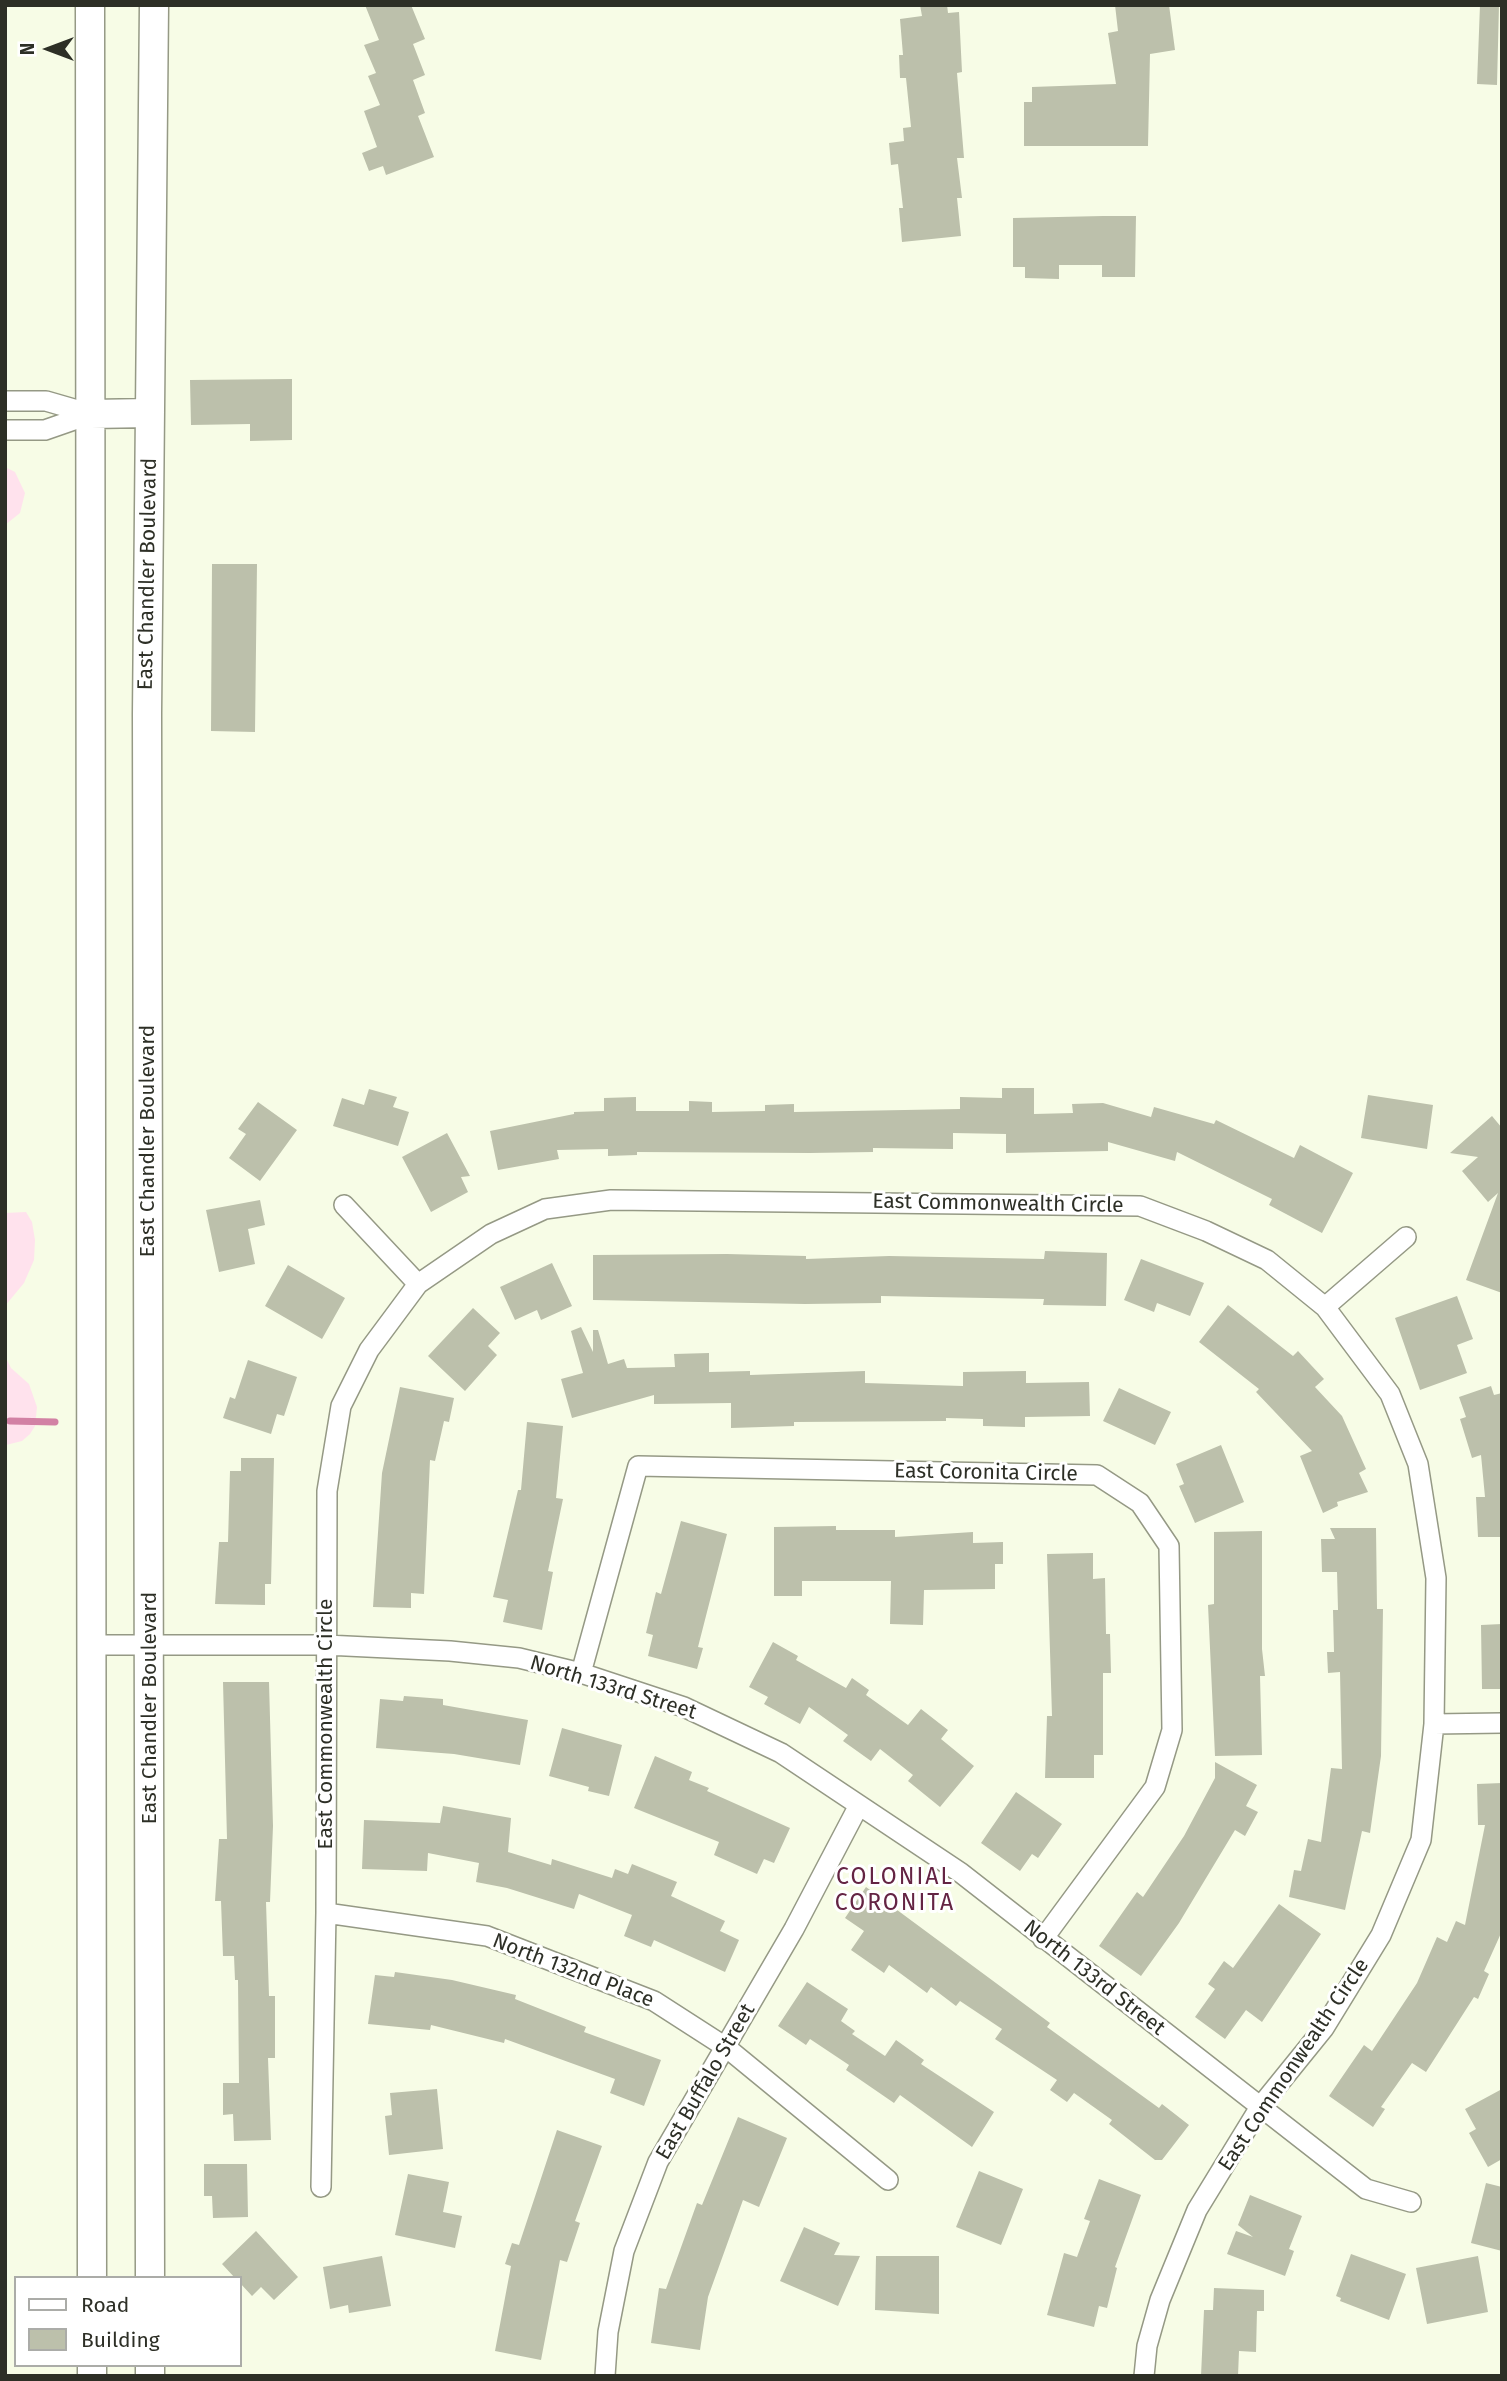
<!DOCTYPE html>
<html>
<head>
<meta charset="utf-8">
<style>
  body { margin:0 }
  #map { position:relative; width:1507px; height:2381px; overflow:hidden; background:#f7fce6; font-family:"Fira Sans",sans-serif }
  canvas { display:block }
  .frame { position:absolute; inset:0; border:7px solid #2d2f26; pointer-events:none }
  .legend { position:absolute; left:14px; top:2276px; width:228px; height:91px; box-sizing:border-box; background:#fff; border:2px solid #abaca8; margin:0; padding:9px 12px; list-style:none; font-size:21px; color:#2d2f26 }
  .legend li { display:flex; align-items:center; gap:14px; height:35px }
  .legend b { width:35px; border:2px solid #abaca8 }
  .north { position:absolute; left:14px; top:14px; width:70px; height:70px; -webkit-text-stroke:5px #fff; paint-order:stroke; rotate:270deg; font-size:19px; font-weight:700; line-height:28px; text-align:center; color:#2d2f26 }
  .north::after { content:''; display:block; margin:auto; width:24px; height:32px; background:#2d2f26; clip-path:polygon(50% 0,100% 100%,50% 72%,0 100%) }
</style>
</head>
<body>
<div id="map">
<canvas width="1507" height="2381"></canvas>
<div class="frame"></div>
<ul class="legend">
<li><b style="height:9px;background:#fff"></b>Road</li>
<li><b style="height:19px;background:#bcc0ab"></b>Building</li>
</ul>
<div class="north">N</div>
</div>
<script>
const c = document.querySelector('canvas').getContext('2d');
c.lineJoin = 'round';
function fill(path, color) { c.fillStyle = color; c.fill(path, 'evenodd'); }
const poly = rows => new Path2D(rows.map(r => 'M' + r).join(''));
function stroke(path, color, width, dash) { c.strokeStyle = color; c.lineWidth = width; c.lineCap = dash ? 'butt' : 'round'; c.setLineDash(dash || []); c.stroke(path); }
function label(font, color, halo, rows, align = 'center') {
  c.font = font + ' "Fira Sans",sans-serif'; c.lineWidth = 6; c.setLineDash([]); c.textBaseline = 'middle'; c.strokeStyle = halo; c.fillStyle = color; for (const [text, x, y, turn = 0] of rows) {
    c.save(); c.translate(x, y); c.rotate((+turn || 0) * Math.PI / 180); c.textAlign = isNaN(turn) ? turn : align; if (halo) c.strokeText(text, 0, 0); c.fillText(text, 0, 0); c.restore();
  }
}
fill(poly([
  [5,467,15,472,25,493,20,513,5,525],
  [26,1212,32,1222,35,1240,34,1260,24,1283,5,1306,5,1213],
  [5,1356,11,1368,29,1384,37,1407,35,1426,30,1434,22,1441,6,1445]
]), '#ffe2ed');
stroke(poly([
  [10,1421,55,1422]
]), '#d281a4', 7);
fill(poly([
  [365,5,411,5,425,39,413,44,425,75,413,80,425,113,418,116,434,157,386,175,383,166,369,171,362,153,377,147,364,111,380,105,368,76,376,73,364,45,379,40],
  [920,5,947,5,948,13,959,12,962,72,957,73,964,158,957,158,962,198,957,198,961,236,902,242,899,208,903,208,898,164,891,165,889,143,904,141,903,128,911,127,906,78,900,78,899,55,903,55,900,19,922,16],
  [1115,5,1169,5,1175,50,1150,54,1148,146,1024,146,1024,102,1032,102,1032,87,1116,84,1108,33,1118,31],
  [1480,5,1499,5,1497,85,1477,84],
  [1103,216,1136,216,1135,277,1102,277,1102,265,1059,265,1059,279,1025,278,1025,267,1013,267,1013,218],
  [292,379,292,440,250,441,250,424,191,425,190,380],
  [212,564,257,564,255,732,211,731],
  [1002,1088,1034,1088,1034,1114,1073,1113,1072,1104,1103,1103,1151,1117,1154,1107,1214,1124,1216,1120,1294,1158,1300,1145,1353,1173,1322,1233,1269,1205,1272,1199,1177,1152,1175,1161,1108,1142,1108,1151,1006,1153,1006,1134,953,1133,953,1149,873,1148,873,1152,810,1153,637,1152,637,1155,608,1156,608,1149,557,1150,559,1159,498,1170,490,1131,574,1114,574,1112,604,1111,604,1098,636,1097,636,1111,689,1111,689,1101,712,1102,712,1112,765,1111,765,1105,794,1104,794,1112,960,1109,960,1097,1002,1098],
  [369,1089,397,1097,393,1107,409,1112,398,1146,333,1126,342,1098,364,1105],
  [1368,1095,1433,1105,1427,1149,1361,1138],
  [258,1102,297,1130,260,1181,229,1158,246,1134,238,1129],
  [1492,1116,1502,1128,1502,1293,1466,1280,1498,1193,1488,1202,1462,1171,1478,1157,1450,1153],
  [447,1133,470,1176,461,1177,468,1192,431,1212,402,1157],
  [260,1200,265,1225,248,1229,255,1264,219,1272,206,1210],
  [1045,1251,1107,1253,1106,1306,1043,1305,1044,1299,931,1297,881,1296,881,1303,805,1304,593,1300,593,1255,727,1254,806,1256,806,1259,889,1256,1044,1259],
  [1141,1259,1204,1283,1190,1316,1157,1303,1154,1312,1124,1300],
  [552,1263,572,1306,541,1320,537,1310,515,1320,500,1287],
  [288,1265,345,1298,322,1339,265,1306],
  [1457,1296,1473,1339,1457,1345,1467,1373,1420,1390,1395,1318],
  [1228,1305,1293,1356,1298,1351,1324,1379,1315,1387,1342,1416,1366,1469,1359,1473,1368,1492,1337,1502,1338,1506,1323,1513,1300,1456,1312,1451,1256,1392,1259,1389,1199,1342],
  [473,1308,500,1333,488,1346,497,1355,465,1391,428,1356],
  [581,1327,593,1352,593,1330,598,1330,608,1364,624,1359,627,1368,675,1367,674,1354,709,1353,709,1372,750,1371,750,1375,865,1371,865,1383,963,1386,963,1372,1026,1371,1026,1383,1089,1382,1090,1416,1025,1417,1025,1427,983,1426,983,1419,946,1418,946,1421,794,1422,794,1426,731,1428,731,1403,654,1404,654,1395,572,1418,561,1379,583,1373,571,1331],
  [248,1360,297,1377,284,1416,277,1414,271,1434,223,1418,230,1397,235,1399],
  [1491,1386,1494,1395,1502,1393,1502,1537,1478,1537,1476,1497,1485,1497,1481,1455,1472,1458,1460,1419,1466,1417,1459,1397],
  [400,1387,454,1398,449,1422,444,1421,435,1461,430,1460,424,1594,411,1593,411,1608,373,1607,382,1473],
  [1119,1388,1171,1412,1155,1445,1103,1421],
  [527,1422,563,1426,556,1498,563,1499,548,1571,553,1572,542,1630,503,1622,508,1600,493,1597,518,1490,521,1490],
  [1221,1445,1244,1502,1195,1523,1179,1486,1184,1484,1176,1464],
  [241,1458,274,1458,271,1584,265,1584,265,1605,215,1604,219,1542,228,1542,230,1471,241,1471],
  [681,1521,727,1534,698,1647,703,1648,697,1669,648,1656,653,1635,646,1633,656,1592,661,1594],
  [836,1526,836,1530,895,1530,895,1537,973,1532,973,1543,1003,1542,1003,1564,995,1564,995,1589,924,1590,923,1625,890,1624,891,1581,802,1581,802,1596,774,1596,774,1527],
  [1330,1528,1376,1528,1377,1609,1383,1609,1381,1756,1370,1833,1362,1831,1345,1910,1289,1897,1294,1870,1301,1871,1308,1839,1321,1842,1331,1768,1342,1769,1340,1672,1328,1673,1327,1652,1334,1652,1333,1610,1338,1610,1337,1572,1322,1572,1321,1539,1335,1539],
  [1262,1531,1262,1649,1265,1676,1260,1676,1262,1755,1215,1756,1208,1605,1214,1604,1214,1532],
  [1093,1553,1093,1579,1105,1578,1106,1634,1110,1634,1111,1673,1103,1673,1103,1755,1094,1755,1094,1778,1045,1778,1047,1716,1052,1716,1047,1554],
  [1502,1624,1502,1689,1482,1689,1481,1625],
  [773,1642,798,1656,796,1660,846,1688,852,1678,869,1690,866,1695,908,1725,921,1709,948,1730,941,1739,974,1766,940,1807,908,1781,913,1775,880,1749,871,1761,843,1741,848,1735,809,1707,800,1724,764,1704,768,1697,749,1687],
  [223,1682,269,1682,273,1826,270,1902,266,1902,269,1996,275,1996,275,2058,268,2058,271,2140,234,2141,233,2114,223,2115,223,2083,239,2083,238,1980,235,1980,234,1956,223,1956,221,1901,215,1901,219,1839,227,1839],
  [404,1696,443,1699,443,1705,528,1720,520,1765,454,1754,376,1748,380,1699,403,1701],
  [562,1728,622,1745,609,1796,588,1791,589,1787,549,1776],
  [655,1756,692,1772,689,1780,709,1788,707,1791,790,1828,774,1863,764,1859,757,1874,714,1855,719,1842,634,1808],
  [1215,1762,1257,1785,1246,1806,1258,1812,1245,1836,1235,1830,1179,1923,1141,1976,1099,1946,1137,1892,1143,1897,1184,1836,1215,1778],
  [1502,1783,1502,1931,1484,1971,1489,1974,1478,1999,1474,1997,1426,2072,1412,2063,1381,2107,1385,2109,1373,2127,1329,2096,1364,2045,1372,2051,1417,1983,1437,1937,1447,1942,1456,1921,1465,1925,1485,1825,1478,1825,1477,1784],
  [1016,1792,1062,1824,1038,1858,1032,1854,1020,1871,981,1843],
  [443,1806,511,1818,508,1852,551,1865,552,1859,612,1878,615,1869,628,1874,632,1864,677,1882,671,1896,725,1921,720,1931,739,1940,725,1972,654,1940,651,1947,624,1936,632,1915,579,1894,574,1909,507,1888,476,1882,479,1863,428,1853,427,1871,362,1869,364,1820,440,1823],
  [866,1887,1050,2023,1047,2027,1159,2108,1162,2104,1189,2125,1162,2160,1155,2160,1109,2124,1112,2120,1074,2093,1067,2102,1050,2090,1057,2080,995,2039,1002,2029,960,2001,956,2006,931,1987,927,1993,889,1965,884,1973,851,1950,864,1931,845,1918],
  [1279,1904,1321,1934,1262,2022,1246,2010,1225,2039,1195,2017,1215,1989,1208,1984,1224,1961,1233,1968],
  [395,1972,452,1980,516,1995,515,1999,586,2027,584,2032,661,2060,644,2106,610,2093,615,2079,505,2039,504,2043,431,2025,430,2030,368,2024,375,1975,394,1977],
  [807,1982,848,2009,841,2021,855,2031,852,2034,885,2056,896,2040,924,2060,921,2064,994,2112,972,2147,900,2095,894,2103,846,2070,849,2065,810,2039,806,2045,778,2026],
  [437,2089,443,2149,389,2155,385,2116,392,2115,390,2093],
  [1502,2089,1502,2159,1488,2167,1469,2133,1476,2129,1465,2109],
  [738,2117,787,2138,759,2207,743,2200,708,2297,700,2350,651,2343,659,2288,666,2289,697,2203,702,2205],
  [557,2130,602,2146,575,2221,580,2223,567,2262,560,2260,541,2360,495,2351,511,2266,505,2264,512,2243,519,2245],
  [204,2164,247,2164,248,2217,213,2218,212,2196,204,2196],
  [979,2171,1023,2189,1001,2245,956,2227],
  [408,2174,449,2182,443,2212,462,2216,455,2248,395,2235],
  [1099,2179,1141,2195,1115,2267,1117,2268,1107,2308,1099,2306,1094,2327,1047,2315,1064,2253,1077,2257,1090,2221,1084,2219],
  [1486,2183,1502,2187,1502,2251,1471,2243],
  [1250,2195,1302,2216,1289,2249,1294,2251,1285,2276,1227,2254,1236,2231,1253,2237,1238,2225],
  [804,2227,840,2243,834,2255,860,2256,838,2306,780,2281],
  [256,2231,298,2277,274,2300,261,2287,252,2296,240,2283,240,2278,235,2278,222,2264],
  [1351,2254,1406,2274,1389,2320,1340,2301,1341,2298,1336,2296],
  [382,2256,391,2306,349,2313,348,2305,330,2309,323,2267],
  [876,2256,939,2256,939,2314,875,2310],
  [1478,2256,1488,2312,1427,2324,1416,2268],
  [1214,2288,1264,2290,1264,2311,1257,2311,1256,2352,1239,2351,1238,2376,1201,2376,1204,2310,1213,2310]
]), '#bcc0ab');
const minor = poly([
  [5,401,46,401,91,414],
  [5,430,45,430,91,414],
  [344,1205,418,1284],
  [1325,1307,1406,1237],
  [93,1645,326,1645,450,1651,519,1658,581,1673,684,1707,781,1753,961,1873,1366,2189,1411,2202],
  [581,1673,638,1466,1097,1475,1140,1503,1169,1546,1172,1730,1155,1787,1043,1939],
  [1434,1724,1502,1723],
  [326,1913,487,1936,654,2001,727,2048,888,2180],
  [321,2187,326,1913,327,1491,341,1406,369,1350,418,1284,491,1234,545,1209,611,1200,1140,1206,1206,1231,1267,1260,1325,1307,1390,1394,1418,1464,1436,1578,1434,1724,1421,1840,1381,1935,1324,2028,1260,2107,1197,2210,1160,2300,1147,2346,1144,2376],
  [605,2376,608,2332,624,2251,658,2162,794,1929,858,1807]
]);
const secondary = poly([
  [90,5,92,2278],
  [91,414,150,413],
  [150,2278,147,713,154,5],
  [92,2365,92,2376],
  [150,2365,150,2376]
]);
stroke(minor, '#959985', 22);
stroke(secondary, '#959985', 31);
stroke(minor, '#fff', 19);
stroke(secondary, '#fff', 28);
label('21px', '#2d2f26', '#fff', [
  ["East Chandler Boulevard",148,574,-89],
  ["East Chandler Boulevard",148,1141,-90],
  ["East Commonwealth Circle",998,1204,1],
  ["East Coronita Circle",986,1473,1],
  ["North 133rd Street",613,1688,17],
  ["East Chandler Boulevard",150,1708,-90],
  ["East Commonwealth Circle",326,1724,-90],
  ["North 132nd Place",573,1971,21],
  ["North 133rd Street",1094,1978,38],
  ["East Commonwealth Circle",1294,2065,-56],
  ["East Buffalo Street",706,2082,-60]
]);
c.letterSpacing = '2px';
label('23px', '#642443', '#fff', [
  ["COLONIAL",895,1878],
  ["CORONITA",895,1904]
]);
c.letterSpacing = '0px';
</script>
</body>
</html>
